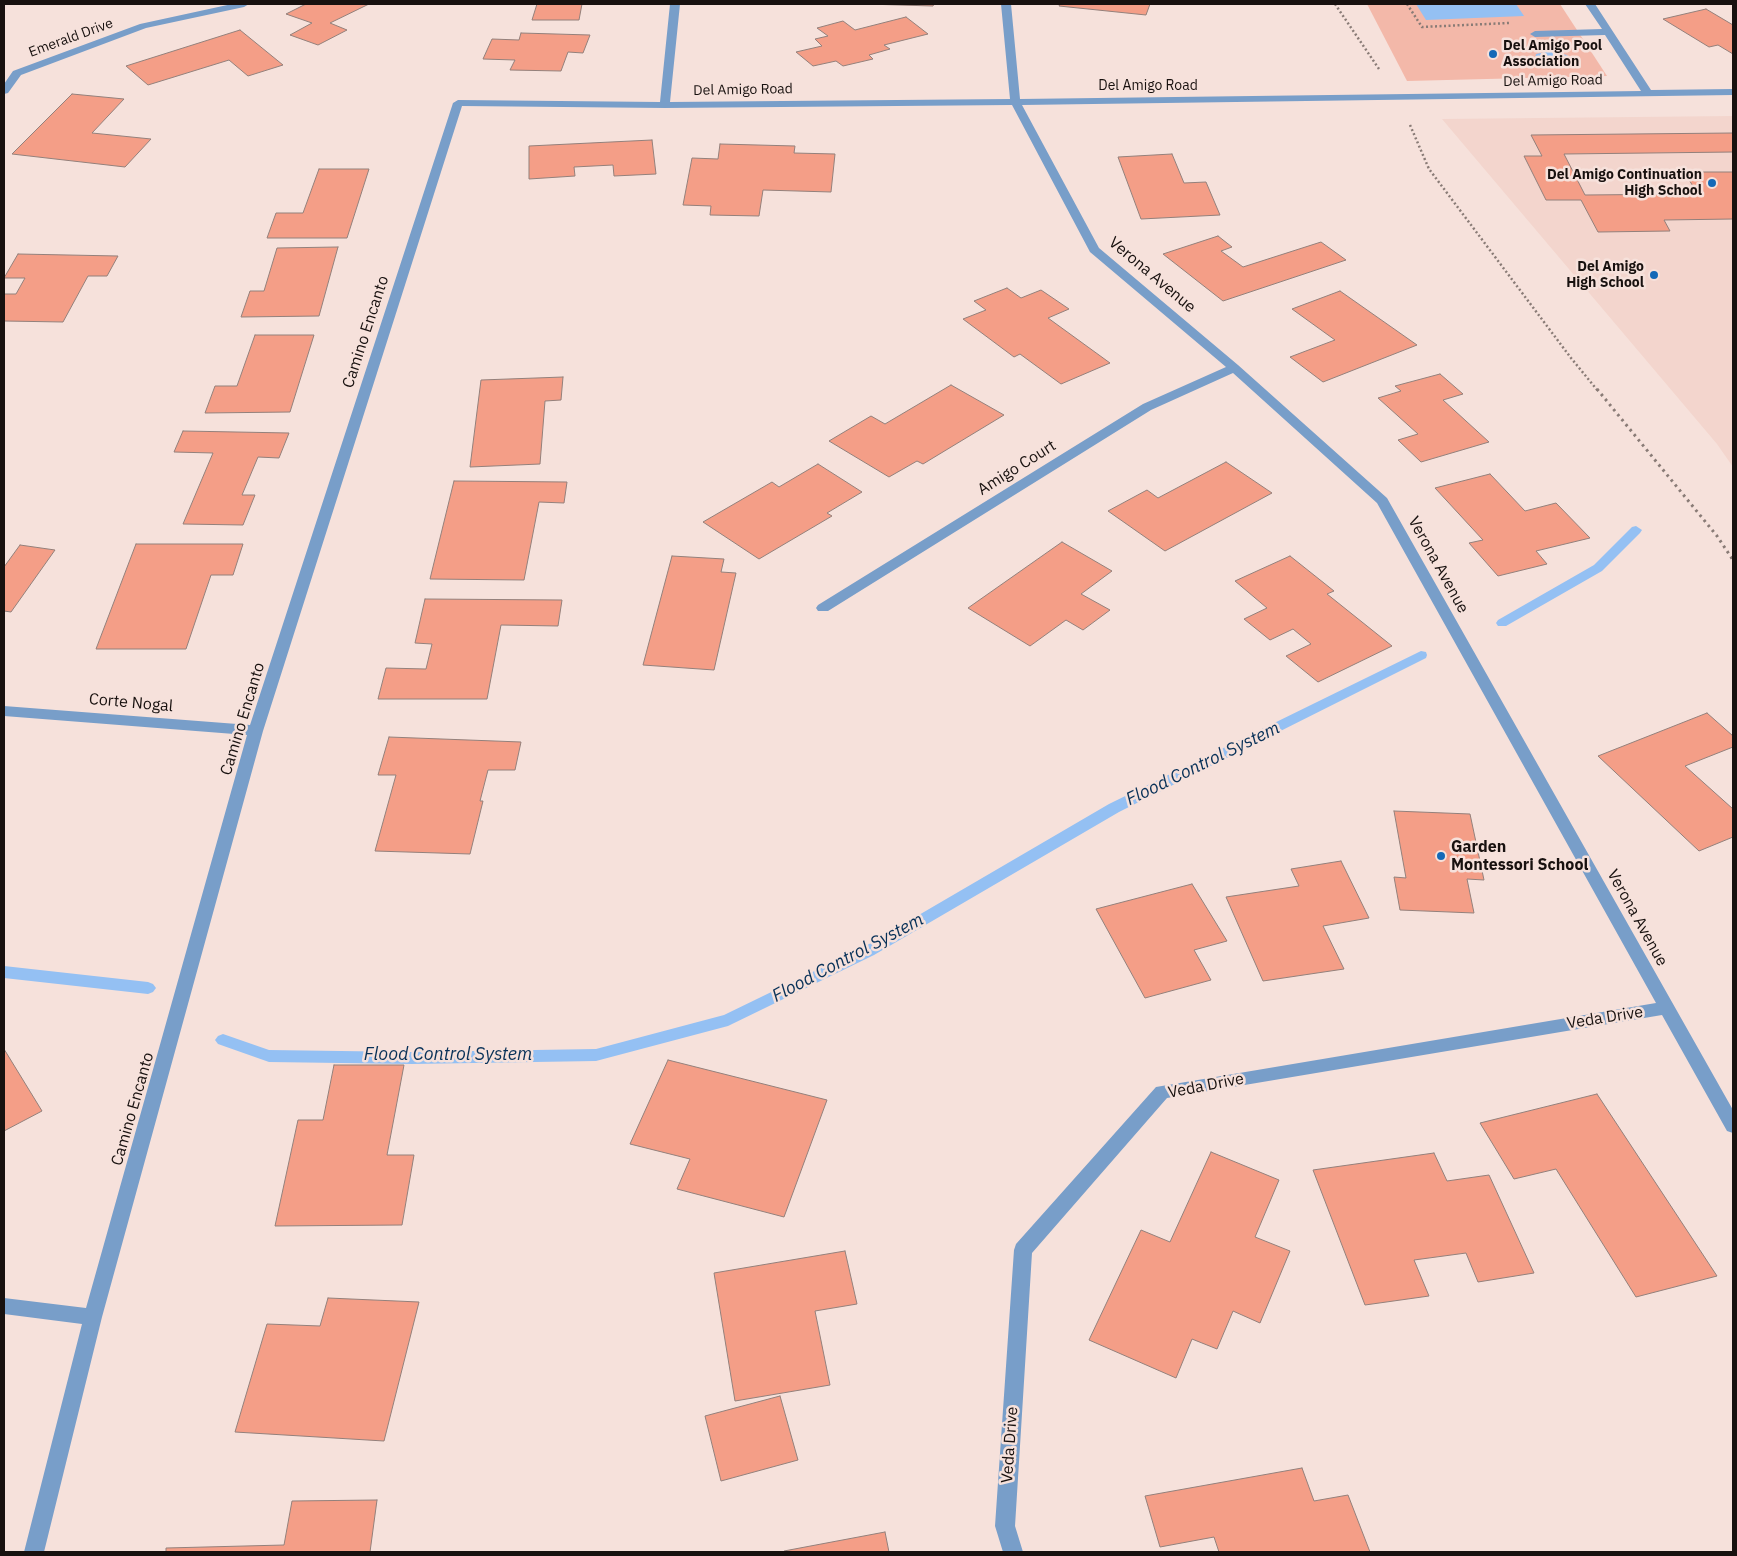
<!DOCTYPE html>
<html>
<head>
<meta charset="utf-8">
<style>
  body { margin:0 }
  #map { position:relative; width:1737px; height:1556px; overflow:hidden; background:#f6e1db; font-family:"IBM Plex Sans",sans-serif }
  canvas { display:block }
  .frame { position:absolute; inset:0; border:5px solid #18110f; pointer-events:none }
</style>
</head>
<body>
<div id="map">
<canvas width="1737" height="1556"></canvas>
<div class="frame"></div>
</div>
<script>
const c = document.querySelector('canvas').getContext('2d');
c.lineJoin = 'round';
function fill(path, color) { c.fillStyle = color; c.fill(path, 'evenodd'); }
const poly = rows => new Path2D(rows.map(r => 'M' + r).join(''));
function stroke(path, color, width, dash) { c.strokeStyle = color; c.lineWidth = width; c.lineCap = dash ? 'butt' : 'round'; c.setLineDash(dash || []); c.stroke(path); }
function label(font, color, halo, rows, align = 'center') {
  c.font = font + ' "IBM Plex Sans",sans-serif'; c.lineWidth = 5; c.setLineDash([]); c.textBaseline = 'middle'; c.strokeStyle = halo; c.fillStyle = color; for (const [text, x, y, turn = 0] of rows) {
    c.save(); c.translate(x, y); c.rotate((+turn || 0) * Math.PI / 180); c.textAlign = isNaN(turn) ? turn : align; if (halo) c.strokeText(text, 0, 0); c.fillText(text, 0, 0); c.restore();
  }
}
fill(poly([
  [1733,116,1733,467,1717,444,1442,119]
]), '#f3d5cd');
fill(poly([
  [1367,4,1560,4,1607,76,1407,81]
]), '#f3b8a9');
fill(poly([
  [1416,4,1516,4,1524,16,1426,20],
  [1550,51,1567,55,1572,60,1572,63,1565,67,1554,67,1542,64,1535,59,1536,54]
]), '#94c0f3');
fill(poly([
  [1636,526,1642,530,1640,533,1602,571,1506,626,1498,626,1496,623,1498,620,1594,565,1632,527,1636,526],
  [1421,651,1426,652,1427,655,1426,658,1119,812,874,955,728,1026,596,1061,412,1064,269,1062,218,1044,215,1040,218,1036,223,1034,269,1050,412,1052,596,1049,724,1015,864,947,1109,804,1421,651],
  [4,966,148,982,153,984,156,988,153,992,148,994,4,978,4,966]
]), '#94c0f3');
const building = poly([
  [306,4,369,4,330,23,347,30,318,45,290,35,312,23,286,14,306,4],
  [537,4,582,4,579,20,532,20,537,4],
  [866,4,934,4,933,6,866,4],
  [1060,4,1150,4,1146,15,1059,6,1060,4],
  [1706,9,1733,25,1733,54,1718,45,1709,47,1663,19,1706,9],
  [906,17,928,34,884,45,890,49,869,55,873,59,843,66,836,61,813,66,796,52,822,46,815,39,828,36,817,28,843,21,855,30,906,17],
  [240,30,283,65,248,76,229,60,148,85,126,66,240,30],
  [521,33,590,35,583,53,568,52,561,71,510,70,515,60,483,59,492,39,519,40,521,33],
  [72,94,124,99,92,133,151,139,125,167,12,154,72,94],
  [1733,133,1733,152,1564,154,1585,195,1698,194,1684,172,1733,172,1733,219,1664,220,1670,231,1598,232,1581,200,1546,200,1524,156,1542,156,1531,135,1733,133],
  [652,140,656,174,614,176,613,165,574,167,575,176,529,179,529,146,652,140],
  [720,144,795,146,794,153,835,154,831,192,763,190,759,216,710,215,711,206,683,205,692,158,718,159,720,144],
  [1172,154,1184,183,1206,182,1220,215,1141,219,1118,157,1172,154],
  [319,169,369,169,347,238,267,238,276,213,303,213,319,169],
  [1218,236,1232,247,1221,251,1243,267,1321,242,1346,260,1223,301,1163,254,1218,236],
  [338,247,319,316,241,317,250,291,264,291,277,248,338,247],
  [18,254,118,256,107,276,88,276,63,322,4,321,4,294,16,294,25,278,4,278,18,254],
  [1007,288,1021,298,1041,290,1069,309,1048,318,1110,363,1061,384,1020,354,1014,357,963,319,986,310,974,301,1007,288],
  [1340,291,1417,345,1323,382,1290,357,1335,340,1292,309,1340,291],
  [255,335,314,335,290,412,205,413,215,386,237,386,255,335],
  [1440,374,1463,394,1443,400,1489,442,1421,462,1398,440,1418,434,1378,398,1401,391,1395,386,1440,374],
  [563,377,561,400,545,401,540,464,470,467,481,380,563,377],
  [951,385,1004,415,923,464,917,461,889,477,829,441,871,416,885,424,951,385],
  [183,431,289,433,279,458,258,457,242,495,255,495,243,525,183,524,213,453,174,452,183,431],
  [1226,462,1272,493,1165,551,1108,511,1147,490,1158,498,1226,462],
  [818,464,862,492,827,513,832,516,759,559,703,522,772,482,779,487,818,464],
  [1490,474,1525,511,1556,503,1590,538,1536,551,1547,564,1498,576,1469,543,1483,540,1435,488,1490,474],
  [454,481,567,482,564,503,539,502,524,580,430,579,454,481],
  [1062,542,1112,571,1081,594,1110,610,1083,630,1066,620,1030,646,968,608,1062,542],
  [136,544,243,544,233,575,211,575,186,649,96,649,136,544],
  [20,545,55,550,11,612,4,611,4,567,20,545],
  [672,556,724,559,721,572,736,573,714,670,643,665,672,556],
  [1290,556,1334,591,1327,594,1392,646,1318,682,1286,656,1311,644,1293,629,1270,640,1244,619,1267,608,1235,581,1290,556],
  [425,599,562,600,558,626,501,625,487,699,378,699,386,668,426,669,432,644,415,643,425,599],
  [1707,713,1733,736,1733,747,1685,766,1733,809,1733,837,1699,851,1598,756,1707,713],
  [389,737,521,742,515,770,488,770,480,801,483,801,470,854,375,851,396,775,378,775,389,737],
  [1394,811,1470,814,1484,880,1467,879,1474,913,1400,910,1394,877,1406,878,1394,811],
  [1341,861,1369,918,1323,926,1344,969,1263,981,1226,897,1299,886,1291,869,1341,861],
  [1192,884,1227,941,1194,950,1211,980,1145,998,1096,909,1192,884],
  [4,1049,42,1111,4,1131,4,1049],
  [668,1060,827,1100,784,1217,677,1189,690,1159,630,1144,668,1060],
  [334,1065,404,1065,387,1155,414,1155,402,1225,275,1226,298,1120,323,1120,334,1065],
  [1597,1094,1717,1276,1636,1297,1556,1169,1514,1179,1480,1123,1597,1094],
  [1211,1152,1279,1180,1255,1237,1290,1251,1260,1323,1233,1311,1217,1349,1192,1339,1176,1378,1089,1340,1141,1230,1170,1242,1211,1152],
  [1434,1153,1447,1181,1489,1175,1534,1273,1478,1282,1466,1253,1414,1260,1429,1296,1365,1305,1313,1170,1434,1153],
  [845,1251,857,1304,815,1311,830,1385,735,1401,714,1273,845,1251],
  [328,1298,419,1302,384,1441,235,1432,267,1324,320,1326,328,1298],
  [780,1396,798,1460,721,1481,705,1416,780,1396],
  [1302,1468,1314,1501,1348,1495,1370,1552,1219,1552,1214,1537,1160,1547,1145,1496,1302,1468],
  [377,1500,370,1552,166,1552,166,1548,284,1545,292,1501,377,1500],
  [885,1532,889,1552,784,1552,784,1551,885,1532]
]);
fill(building, '#f49e87');
stroke(building, '#93807b', 1);
stroke(poly([
  [1335,4,1379,69],
  [1407,4,1422,27,1509,23],
  [1410,125,1429,169,1571,358,1598,391]
]), '#897b76', 2.5, [2, 2.5]);
stroke(poly([
  [1597,389,1717,536,1733,560]
]), '#897b76', 3, [2.5, 4]);
fill(poly([
  [232,4,249,4,244,7,146,28,21,75,8,93,4,94,4,84,13,71,140,24,232,4],
  [670,4,680,4,670,102,1010,99,1001,4,1011,4,1020,99,1641,91,1605,35,1535,37,1530,34,1535,31,1602,29,1585,4,1595,4,1651,90,1733,89,1733,95,1022,105,1099,248,1238,365,1387,498,1733,1110,1733,1133,1727,1131,1662,1015,1167,1098,1032,1253,1015,1526,1023,1552,1003,1552,995,1526,1014,1250,1016,1244,1156,1087,1656,1003,1377,503,1233,373,1151,410,828,611,818,611,816,608,818,605,1143,404,1226,367,1090,252,1012,105,665,108,462,106,263,731,102,1317,44,1552,24,1552,82,1324,4,1314,4,1298,86,1308,247,735,4,716,4,706,250,725,453,103,458,100,660,102,670,4]
]), '#789ec9');
for (const [x, y, r, color] of [
  [1493,54,5,"#1469b7"],
  [1712,183,5,"#1469b7"],
  [1654,275,5,"#1469b7"],
  [1441,856,5,"#1469b7"]
]) { const dot = new Path2D(); dot.arc(x, y, r, 0, 2 * Math.PI); c.fillStyle = color; c.fill(dot); stroke(dot, '#f6e1db', 2); }
label('14px', '#18110f', '#f6e1db', [
  ["Emerald Drive",71,38,-20],
  ["Del Amigo Road",1553,81,-1],
  ["Del Amigo Road",1148,86],
  ["Del Amigo Road",743,90,-1]
]);
label('bold 14px', '#18110f', '#f6e1db', [
  ["Del Amigo Pool",1503,46,"left"],
  ["Association",1503,62,"left"],
  ["Del Amigo Continuation",1702,175],
  ["High School",1702,191],
  ["Del Amigo",1644,267],
  ["High School",1644,283]
], 'right');
label('16px', '#18110f', '#f6e1db', [
  ["Verona Avenue",1152,275,40],
  ["Camino Encanto",366,332,-72],
  ["Amigo Court",1017,468,-32],
  ["Verona Avenue",1438,565,61],
  ["Corte Nogal",131,703,5],
  ["Camino Encanto",243,719,-73],
  ["Verona Avenue",1637,918,61],
  ["Veda Drive",1605,1018,-9],
  ["Veda Drive",1206,1086,-11],
  ["Camino Encanto",133,1109,-74],
  ["Veda Drive",1010,1445,-86]
]);
label('bold 16px', '#18110f', '#f6e1db', [
  ["Garden",1451,847],
  ["Montessori School",1451,865]
], 'left');
label('italic 18px', '#083158', '#f6e1db', [
  ["Flood Control System",1203,764,-26],
  ["Flood Control System",848,958,-28],
  ["Flood Control System",448,1055]
]);
</script>
</body>
</html>
